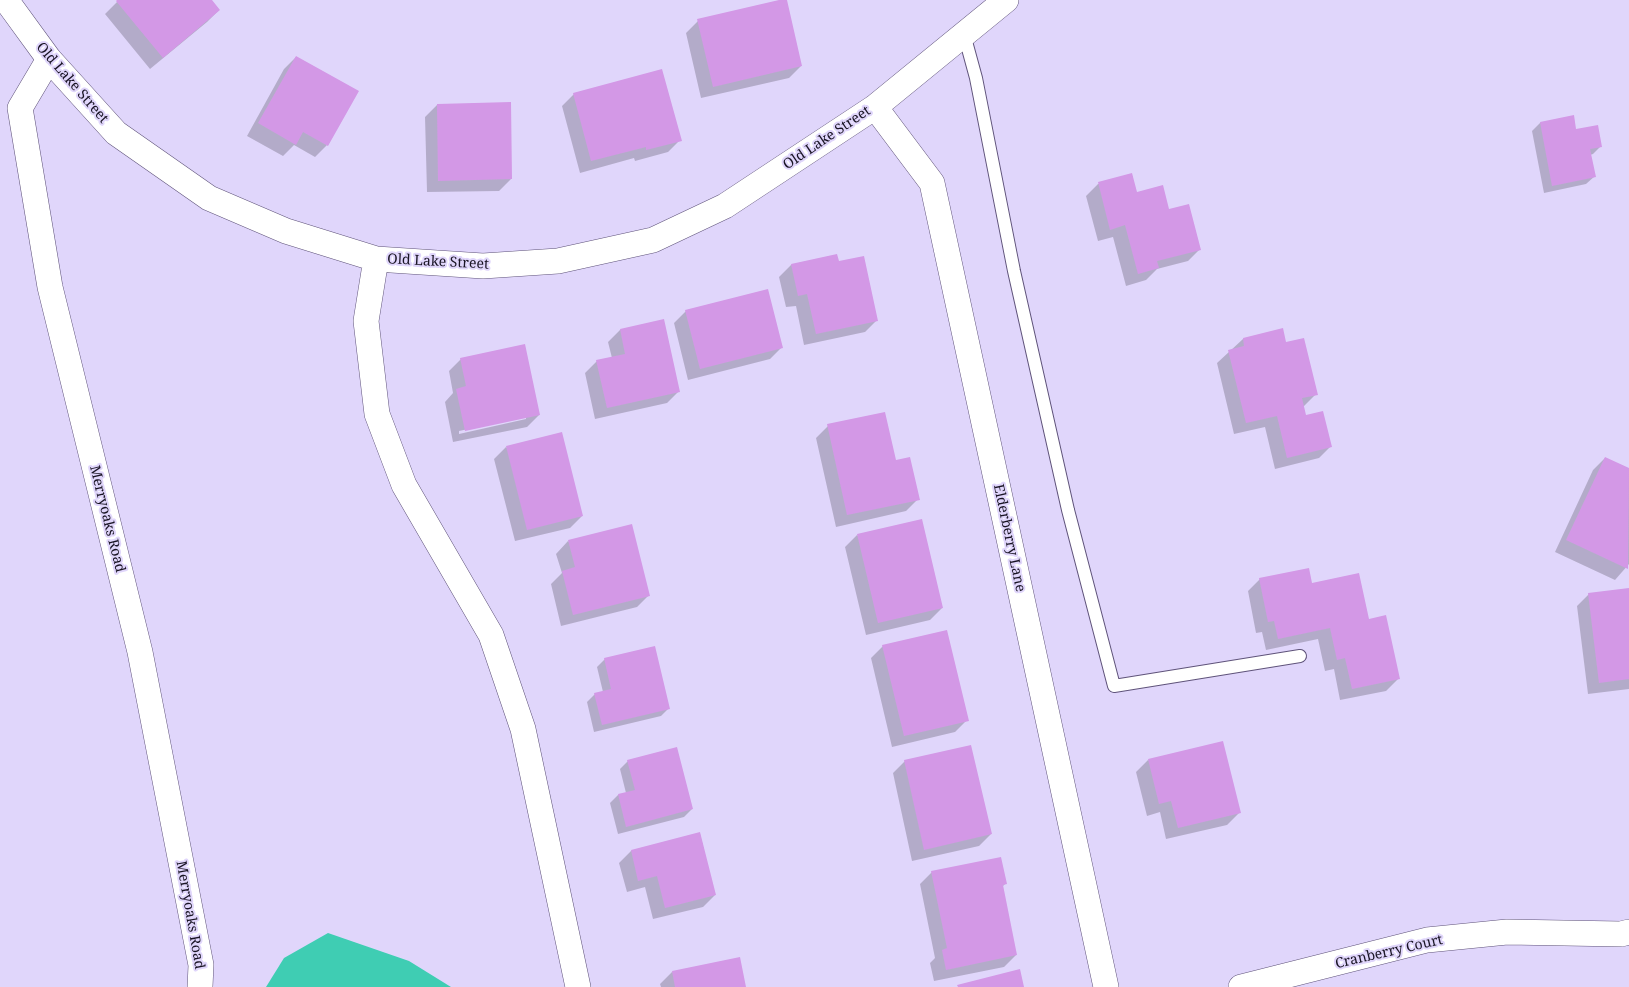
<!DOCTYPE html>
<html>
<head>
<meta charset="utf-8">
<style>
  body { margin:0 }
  canvas { display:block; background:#e0d6fb }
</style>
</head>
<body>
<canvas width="1629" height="987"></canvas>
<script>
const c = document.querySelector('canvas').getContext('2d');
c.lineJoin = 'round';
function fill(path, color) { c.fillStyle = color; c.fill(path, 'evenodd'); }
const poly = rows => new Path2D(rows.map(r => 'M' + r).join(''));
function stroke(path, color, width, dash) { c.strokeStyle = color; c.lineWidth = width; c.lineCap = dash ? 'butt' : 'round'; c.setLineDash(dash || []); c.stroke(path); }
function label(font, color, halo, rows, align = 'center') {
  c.font = font + ' "Noto Serif",serif'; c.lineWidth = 4; c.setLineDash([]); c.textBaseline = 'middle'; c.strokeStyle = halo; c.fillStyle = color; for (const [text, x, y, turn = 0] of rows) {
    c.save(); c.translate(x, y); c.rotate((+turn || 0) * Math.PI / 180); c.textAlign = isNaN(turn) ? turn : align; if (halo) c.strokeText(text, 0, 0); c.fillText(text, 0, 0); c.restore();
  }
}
fill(poly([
  [328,933,409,961,451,987,266,987,284,958]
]), '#3fcdb3');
fill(poly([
  [119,0,210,0,219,10,207,22,150,69,105,14],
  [785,0,801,66,789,78,701,98,686,33,698,21],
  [296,57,327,145,315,157,294,145,283,156,247,136,284,69],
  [574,94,680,140,668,152,635,161,634,158,580,173,562,106],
  [437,105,511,179,499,191,427,192,425,117],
  [1573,116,1575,131,1601,146,1593,154,1590,155,1595,176,1586,184,1544,193,1532,131,1540,123],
  [1132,175,1136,193,1168,211,1200,249,1188,261,1157,269,1146,280,1126,286,1113,237,1098,241,1086,196,1098,184],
  [836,255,838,263,877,320,865,332,804,345,796,306,786,307,779,277,791,265],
  [686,311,782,347,770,359,688,380,674,323],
  [663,321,679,391,667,403,595,419,585,373,597,361,612,358,608,342,620,330],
  [1243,339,1285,343,1316,394,1303,407,1305,416,1331,446,1319,458,1275,469,1265,427,1234,434,1217,363],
  [461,359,539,415,527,427,453,442,445,402,453,393,449,371],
  [526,417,526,419,459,434,459,431],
  [828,426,895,461,918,499,906,511,836,527,816,438],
  [506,447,582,516,570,528,515,541,494,459],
  [1605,458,1629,469,1629,564,1615,580,1555,552,1593,470],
  [857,535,942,608,930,620,866,635,845,547],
  [568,541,649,595,637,607,561,626,551,584,562,573,556,554],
  [1260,579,1311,585,1398,679,1386,691,1340,700,1334,669,1325,671,1318,639,1266,650,1262,632,1256,633,1248,591],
  [1629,589,1629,689,1588,694,1577,606,1589,594],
  [883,646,967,720,955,732,892,747,871,658],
  [605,659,669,708,661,716,594,732,587,702,595,694,603,692,597,667],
  [1148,760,1239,813,1227,825,1166,839,1160,812,1147,816,1136,772],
  [628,761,692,809,684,817,618,834,610,803,618,795,626,793,620,769],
  [905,761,991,834,979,846,912,861,893,773],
  [700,834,715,895,703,907,653,919,645,887,627,892,619,863,631,851],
  [932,872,1005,884,1002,887,1016,955,1004,967,934,981,930,963,935,958,920,884],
  [672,972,744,987,661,987,660,984]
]), '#0003');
fill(poly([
  [117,0,212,0,220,10,163,58,116,1],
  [779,0,787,0,802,66,713,87,697,19],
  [296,56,359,91,328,146,303,132,296,145,258,123],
  [662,69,682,141,646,150,646,147,591,161,573,93],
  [511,102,512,179,438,181,437,104],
  [1574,115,1576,129,1598,125,1602,147,1590,149,1596,177,1552,186,1540,122],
  [1132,173,1137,192,1163,185,1169,209,1189,204,1201,250,1157,261,1159,268,1138,274,1125,225,1110,230,1098,182],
  [837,254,839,261,864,256,878,321,816,334,807,294,798,296,791,264],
  [768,289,783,348,700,369,685,310],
  [664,319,680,392,607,408,596,360,625,354,620,329],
  [1283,328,1286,342,1304,338,1318,395,1302,398,1306,415,1323,411,1332,447,1287,458,1277,416,1246,423,1228,350,1244,346,1243,338],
  [525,344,540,415,465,431,456,389,466,386,460,358],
  [885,412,896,460,910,457,920,500,847,515,827,424],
  [562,432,583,516,527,530,506,446],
  [1605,457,1629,468,1628,569,1566,540],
  [922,519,943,608,878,623,857,534],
  [632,524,650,596,573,615,562,571,575,567,568,540],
  [1309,568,1312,583,1359,573,1369,619,1386,615,1400,679,1352,689,1345,658,1337,660,1330,628,1278,639,1274,621,1268,622,1259,578],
  [1629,588,1629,679,1599,683,1588,593],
  [947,630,969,721,904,736,882,645],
  [655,646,670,709,602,725,594,693,611,689,604,658],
  [1223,741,1241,813,1178,828,1171,801,1159,804,1148,759],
  [971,745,992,834,924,850,904,760],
  [677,747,693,809,626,827,618,794,635,790,627,760],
  [700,832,716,895,665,908,657,876,638,881,631,850],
  [1001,857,1007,884,1003,885,1017,955,946,970,942,950,947,948,931,871],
  [740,957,746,987,675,987,672,971],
  [1020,969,1024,987,958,987,957,985]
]), '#d398e6');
const lane = poly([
  [964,34,976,78,1014,271,1068,510,1114,686,1300,656]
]);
const street = poly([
  [6,0,49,59,116,133,209,198,286,231,376,259,483,266,558,261,653,240,725,206,875,107,1006,0],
  [49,59,20,108,50,287,140,652,201,965,200,987],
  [875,107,932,183,1106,987],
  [376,259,366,321,377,414,404,485,491,635,523,729,578,987],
  [1241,987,1427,940,1507,932,1621,934,1629,932]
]);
stroke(lane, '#5f537a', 14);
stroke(street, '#5f537a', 26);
stroke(lane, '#fff', 12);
stroke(street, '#fff', 25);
label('14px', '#191424', '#e0d6fb', [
  ["Old Lake Street",72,83,49],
  ["Old Lake Street",827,138,-34],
  ["Old Lake Street",438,262,3],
  ["Merryoaks Road",107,519,76],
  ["Elderberry Lane",1009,538,78],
  ["Merryoaks Road",190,915,80],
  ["Cranberry Court",1389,952,-13]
]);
</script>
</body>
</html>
